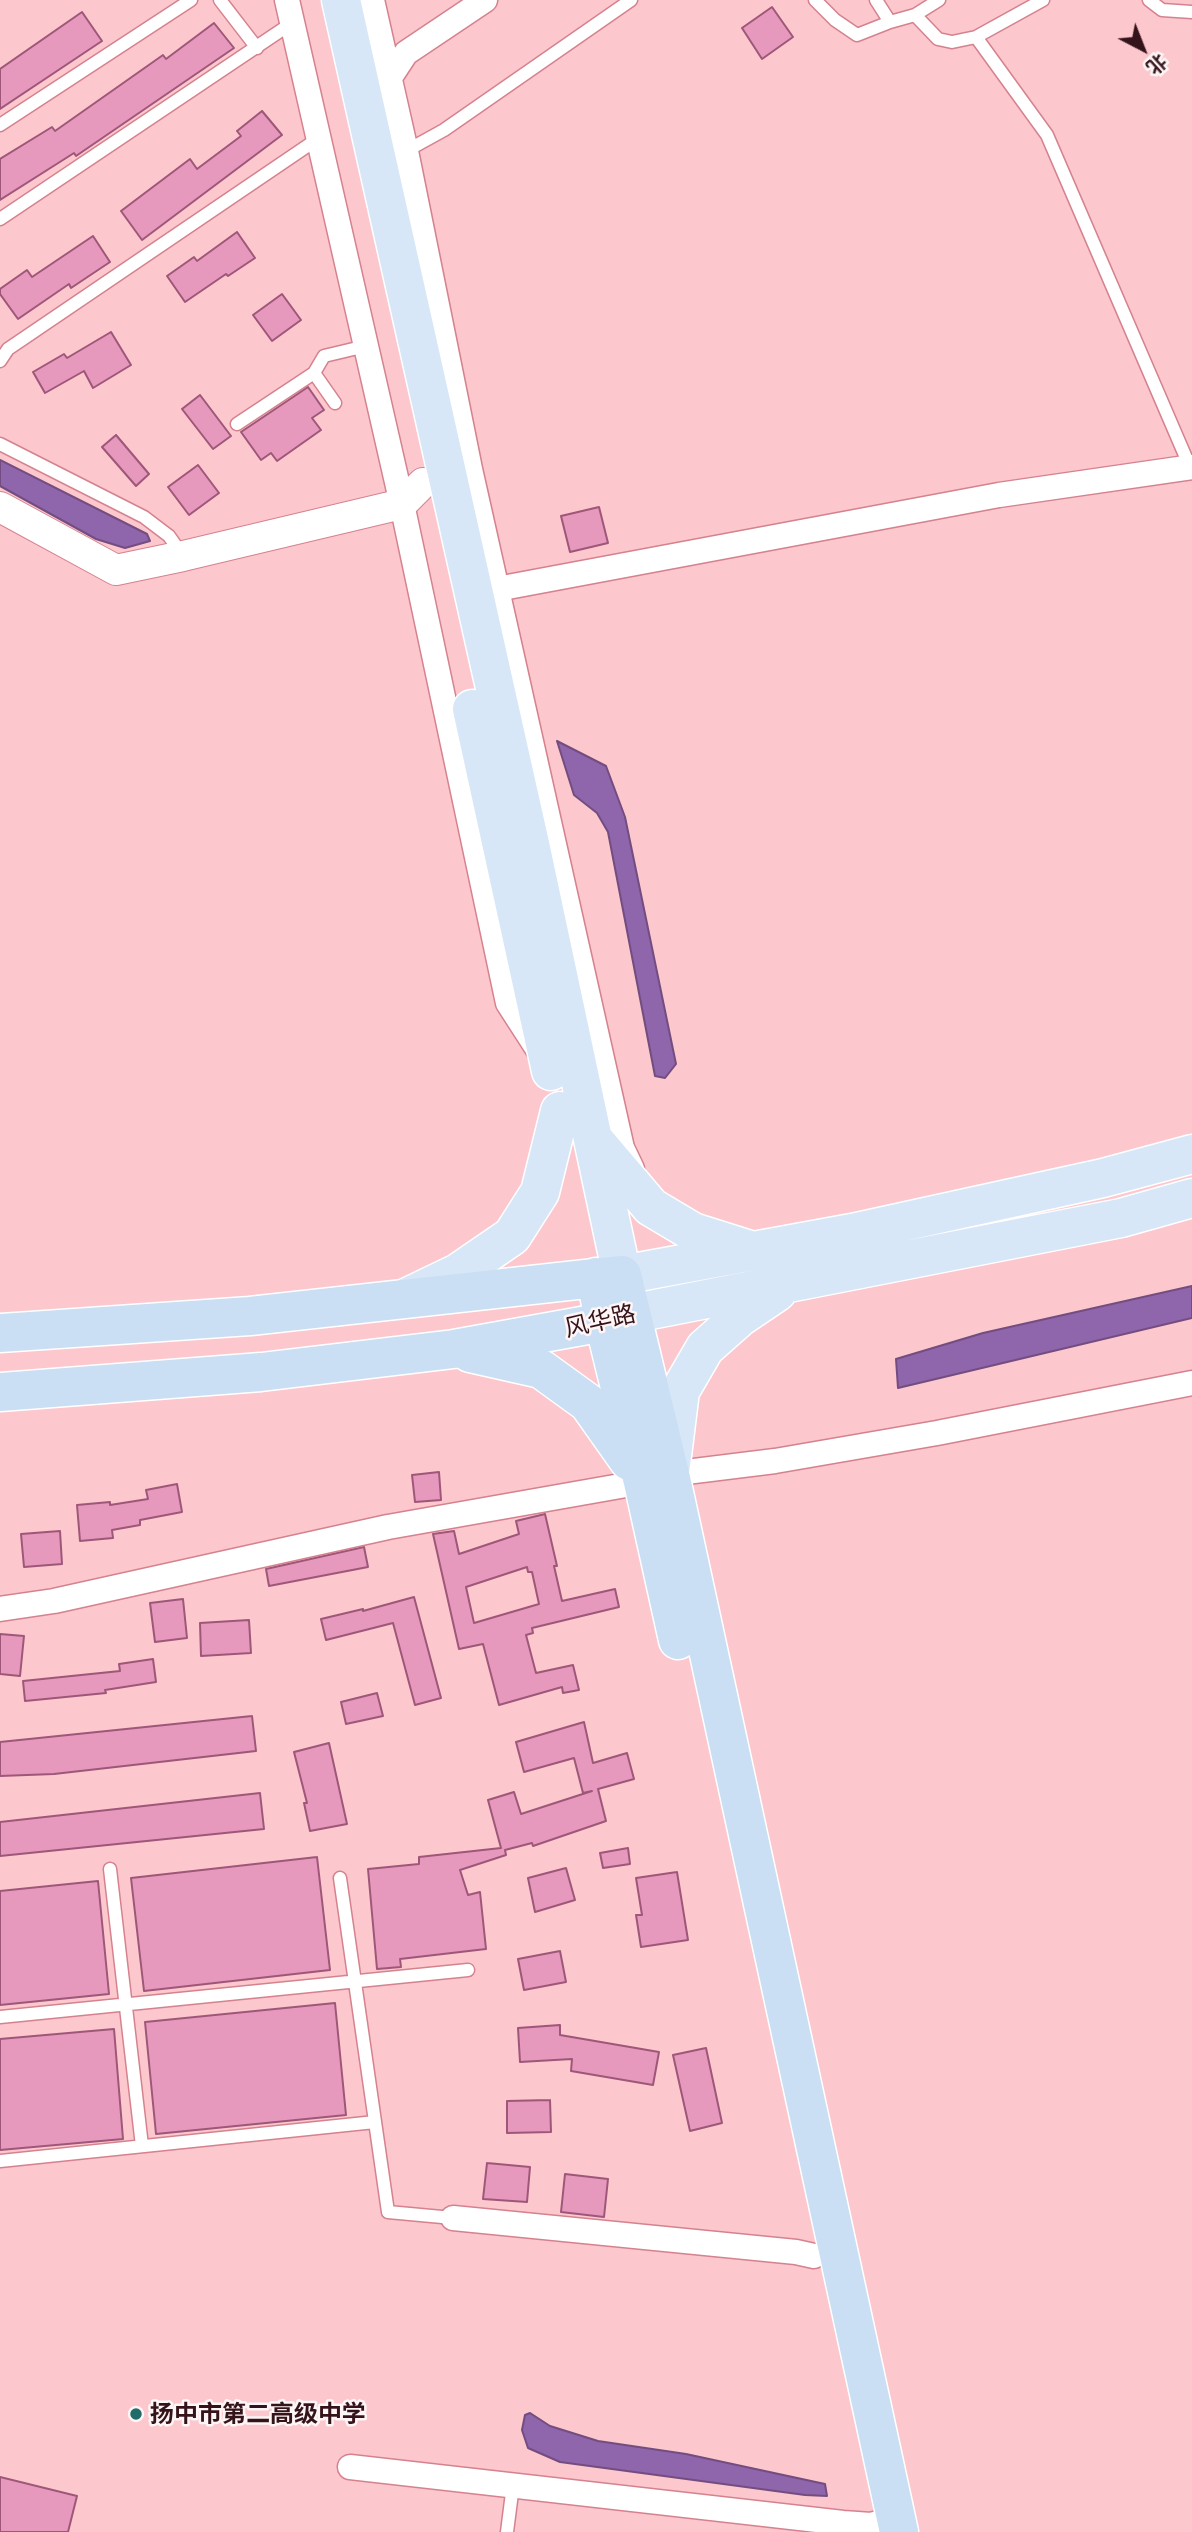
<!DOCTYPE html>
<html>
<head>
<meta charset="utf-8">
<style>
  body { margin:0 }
  #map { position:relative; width:1192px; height:2532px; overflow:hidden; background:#fcc7cd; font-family:Commissioner,"Noto Sans SC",sans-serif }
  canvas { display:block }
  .north { position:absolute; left:1108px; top:14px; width:70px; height:70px; -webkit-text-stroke:5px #fef5f6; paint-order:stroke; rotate:138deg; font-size:19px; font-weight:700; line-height:28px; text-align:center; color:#34141a }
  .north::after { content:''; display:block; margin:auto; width:24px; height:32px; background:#34141a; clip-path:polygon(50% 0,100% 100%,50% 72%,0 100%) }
</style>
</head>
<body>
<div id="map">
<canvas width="1192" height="2532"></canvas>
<div class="north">北</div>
</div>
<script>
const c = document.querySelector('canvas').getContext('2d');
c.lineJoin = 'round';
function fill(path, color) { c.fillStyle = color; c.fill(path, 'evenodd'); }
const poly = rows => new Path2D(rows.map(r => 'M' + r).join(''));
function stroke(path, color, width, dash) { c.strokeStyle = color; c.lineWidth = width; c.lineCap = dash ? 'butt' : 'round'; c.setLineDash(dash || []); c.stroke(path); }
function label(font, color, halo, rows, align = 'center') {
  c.font = font + ' Commissioner,"Noto Sans SC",sans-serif'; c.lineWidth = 5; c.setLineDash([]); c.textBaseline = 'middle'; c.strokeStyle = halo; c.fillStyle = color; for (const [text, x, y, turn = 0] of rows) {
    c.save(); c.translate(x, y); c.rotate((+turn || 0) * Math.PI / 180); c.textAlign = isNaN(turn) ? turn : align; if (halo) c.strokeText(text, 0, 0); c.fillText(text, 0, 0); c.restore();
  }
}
const water = poly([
  [0,460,147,534,150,541,125,548,96,539,0,486,0,460],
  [557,741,606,766,625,817,676,1064,665,1078,655,1076,608,832,597,813,574,795,557,741],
  [1192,1286,1192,1318,898,1388,896,1359,983,1333,1192,1286],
  [530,2413,550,2426,598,2441,686,2454,825,2484,827,2496,805,2495,560,2462,528,2448,522,2430,525,2415,530,2413]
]);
fill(water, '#8f65ab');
stroke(water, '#744d80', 2);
const building = poly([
  [772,7,793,37,762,59,742,28,772,7],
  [82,12,102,41,0,109,0,69,82,12],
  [214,23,234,48,76,156,74,153,0,200,0,159,52,127,55,131,163,55,166,59,214,23],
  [262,111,282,135,142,240,121,211,190,159,197,169,241,136,237,131,262,111],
  [237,232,255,258,228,276,226,274,185,302,167,276,194,257,197,261,237,232],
  [93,236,110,262,71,288,69,284,18,319,0,294,0,289,27,270,32,277,93,236],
  [282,294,301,320,272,341,253,315,282,294],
  [111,332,131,365,93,388,84,371,45,393,33,372,64,354,67,358,111,332],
  [308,387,324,410,312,418,321,430,277,461,271,453,261,460,241,432,308,387],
  [200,395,231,436,213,449,182,409,200,395],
  [116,435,149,474,136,486,102,447,116,435],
  [198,465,219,493,189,515,168,487,198,465],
  [599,507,608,543,570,552,561,516,599,507],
  [439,1472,441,1500,415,1502,412,1475,439,1472],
  [177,1484,182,1512,140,1520,140,1525,112,1530,113,1538,80,1541,77,1505,110,1502,110,1505,148,1499,146,1490,177,1484],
  [545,1514,557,1566,554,1566,562,1601,615,1589,619,1607,532,1628,533,1633,526,1635,536,1673,573,1665,579,1690,563,1693,562,1687,499,1705,483,1644,459,1649,433,1534,454,1531,459,1554,519,1534,516,1521,545,1514],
  [527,1567,528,1572,532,1572,539,1604,474,1623,466,1587,527,1567],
  [60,1531,62,1564,24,1567,21,1534,60,1531],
  [364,1547,368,1567,269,1586,266,1569,364,1547],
  [414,1597,441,1698,415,1705,393,1623,326,1640,321,1619,363,1609,363,1611,414,1597],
  [183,1599,187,1638,155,1642,150,1603,183,1599],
  [249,1620,251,1653,201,1656,200,1623,249,1620],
  [0,1634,24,1636,20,1676,0,1674,0,1634],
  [153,1659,156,1682,105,1690,106,1693,25,1701,23,1681,120,1671,119,1664,153,1659],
  [377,1693,383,1716,346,1724,341,1702,377,1693],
  [252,1716,256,1751,54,1774,0,1776,0,1742,252,1716],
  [584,1722,593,1763,627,1753,634,1779,598,1789,606,1821,533,1846,532,1843,505,1850,506,1855,460,1870,468,1895,480,1892,486,1949,400,1959,401,1967,377,1969,368,1869,419,1864,419,1857,501,1848,488,1800,514,1792,521,1814,592,1791,583,1793,574,1758,524,1772,516,1742,584,1722],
  [329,1743,347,1824,310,1831,304,1803,307,1803,294,1752,329,1743],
  [260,1793,264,1829,0,1856,0,1822,260,1793],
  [628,1848,630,1864,603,1868,600,1853,628,1848],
  [317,1857,330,1970,144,1991,131,1878,317,1857],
  [566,1868,575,1900,535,1912,528,1878,566,1868],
  [677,1872,688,1940,641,1947,636,1915,642,1915,636,1878,677,1872],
  [98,1881,109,1994,0,2005,0,1891,98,1881],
  [560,1951,566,1982,524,1990,518,1959,560,1951],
  [335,2003,346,2115,156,2134,145,2022,335,2003],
  [560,2025,560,2035,659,2052,653,2085,571,2071,572,2059,520,2062,518,2028,560,2025],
  [114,2029,123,2139,0,2150,0,2039,114,2029],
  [706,2048,722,2123,690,2131,673,2055,706,2048],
  [550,2100,551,2132,507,2133,507,2101,550,2100],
  [487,2163,530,2167,527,2202,483,2199,487,2163],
  [565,2174,608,2179,604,2217,561,2212,565,2174],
  [0,2477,77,2496,68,2532,0,2532,0,2477]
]);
fill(building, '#e699bd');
stroke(building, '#9e5779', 2);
const service = poly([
  [220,0,257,48],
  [815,0,835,20,857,35,890,22],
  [876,0,890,22,915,15,939,0],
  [1149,0,1162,10,1192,12],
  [915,15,938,39,952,42,976,37,1043,0],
  [976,37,1047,135,1190,467],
  [0,125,191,0],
  [406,151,444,130,631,0],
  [0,219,292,23],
  [0,361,8,349,319,138],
  [314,373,335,403],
  [237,424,314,373,324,356,366,346],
  [0,444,144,517,169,536,183,556],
  [110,1869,142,2146],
  [340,1878,388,2212,453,2218],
  [0,2017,468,1970],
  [0,2161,375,2122],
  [507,2532,513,2485]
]);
const minor = poly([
  [287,0,402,504,508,1003,539,1051],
  [372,0,406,151,470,469,622,1148,632,1169],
  [385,85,406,53,485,0],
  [497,589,999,495,1192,467],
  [670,1474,775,1461,937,1433,1192,1383],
  [0,1609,54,1601,388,1527,643,1482],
  [453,2218,796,2252,814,2256],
  [350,2467,843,2523,871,2525,895,2518]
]);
const tertiary = poly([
  [0,507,116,570,183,556,402,504,423,483]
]);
const primary = poly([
  [341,0,530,844,622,1275,852,1233,1103,1178,1192,1154],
  [472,709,551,1071],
  [595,1141,651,1207,693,1232,747,1249],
  [408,1297,458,1273,512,1236,540,1192,560,1111],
  [630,1314,1121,1218,1192,1198],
  [670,1472,680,1391,705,1348,740,1317,777,1292]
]);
const trunk = poly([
  [596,1277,604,1322,643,1482,678,1640],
  [0,1333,250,1316,622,1275,670,1474,899,2532],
  [470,1353,541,1369,588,1403,629,1461],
  [0,1392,261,1372,454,1349,604,1322,629,1314]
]);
stroke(service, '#d5828e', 15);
stroke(minor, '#d5828e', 27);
stroke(tertiary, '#d5828e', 32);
stroke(primary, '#fff', 41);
stroke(trunk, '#fff', 41);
stroke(service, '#fff', 12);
stroke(minor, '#fff', 24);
stroke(tertiary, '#fff', 30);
stroke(primary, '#d8e7f7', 38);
stroke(trunk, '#cbdff4', 38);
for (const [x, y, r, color] of [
  [136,2414,7,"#216c69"]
]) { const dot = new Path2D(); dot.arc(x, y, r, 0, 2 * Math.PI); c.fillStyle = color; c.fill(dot); stroke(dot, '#fef5f6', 2.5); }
label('24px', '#34141a', '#fef5f6', [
  ["风华路",600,1321,-13]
]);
label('bold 24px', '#34141a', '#fef5f6', [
  ["扬中市第二高级中学",150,2414]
], 'left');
</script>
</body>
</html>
